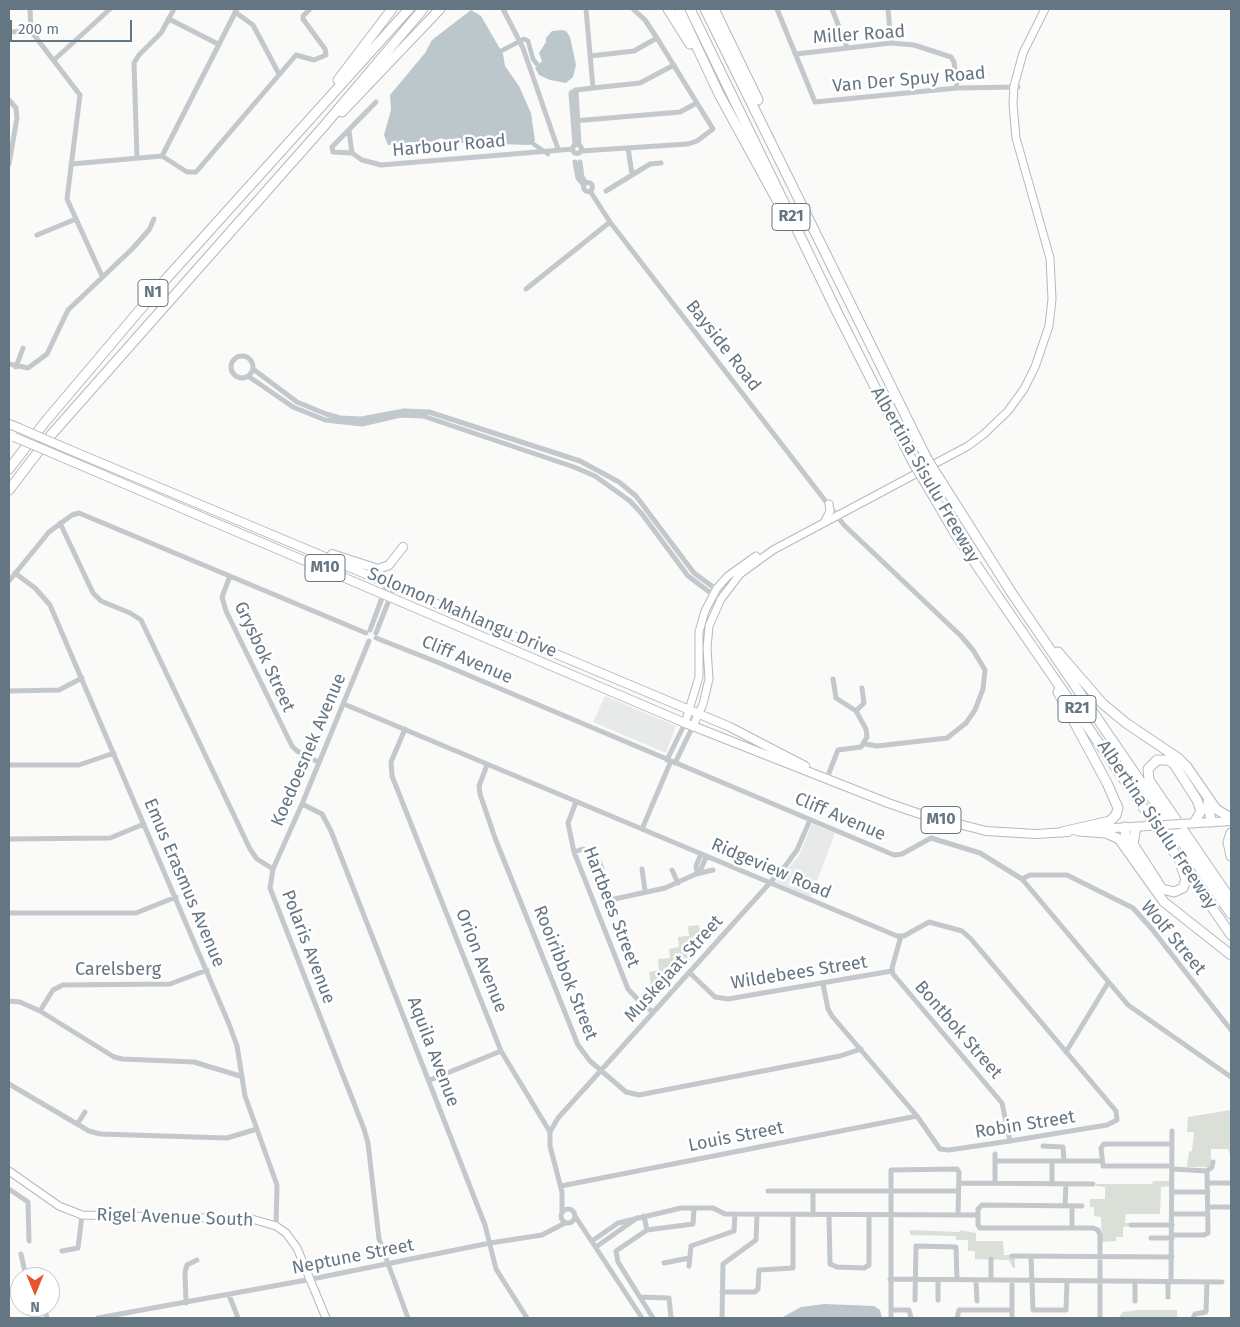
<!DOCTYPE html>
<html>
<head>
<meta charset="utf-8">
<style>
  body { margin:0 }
  #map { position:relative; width:1240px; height:1327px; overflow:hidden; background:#fafaf8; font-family:"Fira Sans",sans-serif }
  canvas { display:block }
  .frame { position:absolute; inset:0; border:10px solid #657683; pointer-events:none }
  .north { position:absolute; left:10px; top:1267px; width:50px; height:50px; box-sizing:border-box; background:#fff; border:1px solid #c1c8cd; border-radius:50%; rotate:180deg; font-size:14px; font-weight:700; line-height:20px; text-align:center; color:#657683 }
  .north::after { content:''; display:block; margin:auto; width:18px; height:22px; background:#e4572e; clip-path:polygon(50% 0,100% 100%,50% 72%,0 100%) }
  .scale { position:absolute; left:10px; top:20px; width:122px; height:22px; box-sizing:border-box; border:2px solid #657683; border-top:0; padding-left:6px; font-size:15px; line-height:18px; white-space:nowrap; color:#657683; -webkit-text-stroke:4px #fff; paint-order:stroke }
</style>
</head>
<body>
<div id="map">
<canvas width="1240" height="1327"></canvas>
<div class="frame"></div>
<div class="north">N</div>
<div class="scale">200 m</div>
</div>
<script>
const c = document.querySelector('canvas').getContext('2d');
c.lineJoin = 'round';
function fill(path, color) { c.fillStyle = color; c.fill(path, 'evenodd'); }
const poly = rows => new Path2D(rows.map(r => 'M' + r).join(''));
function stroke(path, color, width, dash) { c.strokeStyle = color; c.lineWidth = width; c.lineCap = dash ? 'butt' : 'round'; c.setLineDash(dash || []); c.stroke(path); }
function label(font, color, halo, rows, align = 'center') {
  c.font = font + ' "Fira Sans",sans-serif'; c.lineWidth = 5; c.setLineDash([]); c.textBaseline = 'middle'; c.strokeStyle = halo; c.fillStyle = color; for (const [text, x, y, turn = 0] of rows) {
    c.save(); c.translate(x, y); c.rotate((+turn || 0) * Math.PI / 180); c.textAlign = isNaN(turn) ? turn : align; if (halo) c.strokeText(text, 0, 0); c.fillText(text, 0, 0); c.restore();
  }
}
fill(poly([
  [605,696,676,726,666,753,593,722],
  [812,824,835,833,811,897,776,882,799,856]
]), '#e8e9e9');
fill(poly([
  [699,925,702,947,691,949,692,958,681,960,682,969,672,971,673,981,661,983,661,992,652,993,649,972,659,970,658,959,670,958,669,949,679,947,678,937,689,936,688,926],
  [1231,1110,1231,1158,1228,1149,1211,1149,1211,1165,1209,1167,1187,1167,1189,1152,1192,1151,1194,1132,1187,1132,1188,1117],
  [1153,1181,1170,1181,1171,1186,1161,1187,1160,1214,1126,1214,1125,1223,1130,1223,1130,1226,1123,1227,1123,1237,1116,1237,1116,1241,1102,1242,1101,1217,1094,1216,1094,1207,1090,1207,1090,1199,1105,1199,1105,1187,1096,1186,1096,1184,1152,1184],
  [910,1230,960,1232,960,1230,976,1233,976,1241,1003,1241,1004,1255,1012,1255,1015,1259,1015,1268,1013,1268,1009,1260,975,1259,975,1251,968,1251,968,1240,956,1240,956,1236,910,1235],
  [1138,1310,1177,1310,1177,1318,1118,1318,1123,1312]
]), '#dadfd7');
fill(poly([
  [471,10,481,16,503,54,505,66,519,86,531,113,535,141,529,145,461,143,445,142,442,138,421,145,417,146,413,142,388,145,384,135,391,110,390,95,425,53,432,40],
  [562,30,566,31,570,37,576,65,573,77,566,83,550,80,539,75,535,68,542,61,539,53,546,42,546,38,552,31],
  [824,1304,874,1306,880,1310,882,1318,781,1318,801,1307]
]), '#bbc7cb');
stroke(poly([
  [501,51,524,39,528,41,533,59,537,64],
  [532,143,548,154]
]), '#bbc7cb', 4.5);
const secondary = poly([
  [825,521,830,511,829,504],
  [685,723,699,677,699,632,705,611,717,588,728,576,756,556],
  [693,726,703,704,709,679,707,648,709,626,721,599,740,574,773,550,968,446,984,434,1008,411,1024,389,1035,367,1049,326,1052,299,1050,258,1016,138,1013,104,1014,86,1023,53,1045,9],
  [9,1171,59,1206,82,1215,252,1219,276,1226,286,1233,297,1248,326,1318]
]);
const primary = poly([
  [9,424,19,428],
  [63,447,730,727,805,766],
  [59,456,685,723,888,803,920,814,986,831,1036,834,1068,832],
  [332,554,378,569,389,565,403,547],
  [1181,824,1231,821],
  [1097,829,1149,826]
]);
const highway = poly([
  [668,9,690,44],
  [679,9,719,94,778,202],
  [690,9,837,312,914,464],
  [705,9,926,457],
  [714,9,758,100],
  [338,80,392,9],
  [342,112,440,9],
  [9,469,45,422,166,279,409,9],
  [937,475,1013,595,1231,914],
  [925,482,956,535,1001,601,1231,935],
  [9,490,51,435,324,126,423,9],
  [1058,652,1103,704,1126,723,1178,758,1187,767,1216,809,1231,818],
  [1058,692,1107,783,1118,808,1116,815,1110,821,1062,832],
  [1208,802,1211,822],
  [1194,823,1201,811,1197,800,1174,764,1168,760,1157,760,1148,769,1149,780,1231,900],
  [1125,827,1126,846],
  [1136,827,1133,844,1162,889,1174,892,1183,888,1186,879,1182,869],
  [1078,831,1106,833,1119,839,1164,902,1231,955],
  [1231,833,1228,842,1231,856]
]);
stroke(secondary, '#b3babf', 9);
stroke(primary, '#b5babe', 10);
stroke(highway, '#b4b9bd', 11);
stroke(poly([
  [30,9,31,31,80,95,67,199,102,276],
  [503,9,523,48,558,149],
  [777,9,815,102,957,88,1018,87],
  [832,9,847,47],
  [888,9,891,43],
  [235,12,253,25,279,74],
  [169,19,218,44],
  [9,32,31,31],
  [796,54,891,43,914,45,951,57,954,62,957,88],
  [590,56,634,51,657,38],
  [54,60,110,9],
  [593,88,640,83,674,65],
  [576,90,579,145],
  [9,100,16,108,17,118,9,164],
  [573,121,680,112,697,103],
  [349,131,352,153,362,160,381,165,573,149],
  '572.5 149a4.5 4.5 0 1 1 9 0a4.5 4.5 0 1 1-9 0Z',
  [575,145,571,93,576,90,593,88,586,9],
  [628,148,632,174],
  [581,151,688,144,697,141,713,129,657,38,645,20,633,9],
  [352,153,333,152,332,147,376,102],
  [162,156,237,9],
  [137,158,134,63,139,55,161,33,174,9],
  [575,162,578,178,584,185],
  [580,162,582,177,586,183],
  [71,164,162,156,187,172,196,172,296,55,314,60,326,55,325,49,303,19,303,16,310,9],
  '583.5 187a4.5 4.5 0 1 1 9 0a4.5 4.5 0 1 1-9 0Z',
  [590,191,610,222,844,525,961,636,973,650,985,670,983,689,975,710,966,723,947,738,877,746,865,744],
  [606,191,650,164,661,163],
  [37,235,76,219],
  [526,289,610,222],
  '231 367a11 11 0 1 1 22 0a11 11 0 1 1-22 0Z',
  [9,364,28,368,47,354,68,310,132,249,149,230,154,219],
  [16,367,23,348],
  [253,369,297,402,326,414,340,418,361,419,404,411,429,412,580,461,619,482,636,496,694,573,724,595],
  [248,376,293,407,325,420,362,424,401,415,423,416,574,467,595,476,630,501,642,514,688,576,716,597],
  [60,523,93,593,101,601,130,613,141,620,250,849,257,859,273,869],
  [15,573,35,588,50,605,229,1024,237,1046,245,1096,277,1185,276,1226],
  [230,576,222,597,226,611,292,746,297,751,318,762],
  [9,581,49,532,72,515,79,513,366,633],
  [370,630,388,582],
  [376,633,395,585],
  [376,638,437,662,894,855,902,854,931,838,980,853,1022,879,1128,1005,1231,1077],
  [369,641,302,804,273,869,270,888,364,1129,368,1143,379,1239,408,1318],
  [9,691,59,690,82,678],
  [344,704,897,936,904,936,929,922,962,931,971,939,1116,1111,1117,1120,1107,1125,1010,1141,949,1150,940,1149,917,1116,832,1016,828,1009,823,984],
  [856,711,864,703,862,688],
  [405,729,391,762,392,776,501,1051,550,1132,550,1146,562,1192,562,1212],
  [667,760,685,723],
  [675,763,693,726],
  [9,765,79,765,114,753],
  [487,765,479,786,480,794,495,838,578,1045,590,1061,626,1092,639,1095,840,1056,861,1049],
  [827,778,838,750,861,747,867,737,866,729,856,711,836,698,833,679],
  [576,802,568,823,574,852,628,989,642,1004,653,1012],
  [302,804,322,814,331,831,485,1225,496,1269,527,1318],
  [642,829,671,761],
  [9,839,110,838,144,824],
  [574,852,583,849,595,854,602,868],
  [642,869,645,891],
  [672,870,678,883],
  [697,872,696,866,701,854],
  [696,874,701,869,706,857],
  [1022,879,1030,875,1067,875,1133,908,1151,928,1231,1030],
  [599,884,606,898,610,900,665,888,696,874,713,870],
  [9,913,136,913,176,897],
  [901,936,892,968,893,974,1002,1103,1010,1141],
  [690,973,715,997,728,999,892,971],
  [9,1001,20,1002,40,1011,114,1057,122,1059,194,1062,240,1076],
  [40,1011,53,990,63,985,170,984,207,970],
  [1066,1052,1108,983],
  [430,1080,501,1051],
  [9,1084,89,1131,100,1134,227,1138,257,1129],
  [78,1123,85,1112],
  [550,1132,558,1118,786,865,797,850,810,820],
  [1043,1146,1063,1147,1064,1161],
  [995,1154,995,1183],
  [995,1161,1101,1161],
  [1172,1166,1103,1166,1101,1148,1104,1144,1172,1144],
  [1207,1171,1212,1167,1213,1162],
  [959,1183,1093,1184],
  [1208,1183,1231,1183],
  [1052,1184,1052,1161],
  [561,1186,917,1116],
  [9,1189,28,1202,29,1241],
  [768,1191,814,1191],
  [1172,1192,1208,1192],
  [1065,1206,1066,1184],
  [1082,1206,982,1205,978,1209,978,1225,980,1228,1093,1228,1098,1230,1100,1235,1100,1318],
  [1208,1207,1231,1207],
  '561 1216a7 7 0 1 1 14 0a7 7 0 1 1-14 0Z',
  [1172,1214,1208,1214],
  [813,1215,813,1193,815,1191,958,1191],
  [829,1215,830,1264,837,1267,864,1268,869,1265,869,1215],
  [575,1216,642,1318],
  [644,1216,647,1230],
  [1131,1225,1172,1225],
  [1072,1228,1072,1206],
  [1172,1235,1204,1235,1208,1233,1207,1171,1172,1169],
  [1151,1238,1172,1238],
  [592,1241,618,1223,681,1208,713,1208,725,1214,978,1215],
  [596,1247,637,1218],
  [62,1251,78,1248,82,1215],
  [21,1254,26,1277],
  [1012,1256,1172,1257],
  [1031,1257,1033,1310,1066,1310,1067,1281],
  [991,1259,991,1280],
  [664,1263,689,1258],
  [689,1266,691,1246,734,1231,735,1214],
  [890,1279,1222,1282],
  [938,1280,938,1300],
  [976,1280,977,1301],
  [1135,1281,1135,1301],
  [1171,1282,1172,1131],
  [722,1292,755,1292,758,1289,759,1270,793,1268,793,1215],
  [229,1295,238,1318],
  [640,1297,669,1298,671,1318],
  [1168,1297,1168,1282],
  [915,1300,916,1246,956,1247,957,1280],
  [186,1303,185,1272,187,1265,197,1260],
  [44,1307,47,1318],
  [891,1310,909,1310,911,1318],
  [98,1318,312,1279,490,1243,542,1235,565,1223],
  [653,1318,618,1262,616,1251,647,1230,693,1224,694,1208],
  [722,1318,723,1264,756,1240,757,1215],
  [891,1318,891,1170,957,1169,959,1172,958,1215],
  [957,1318,959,1310,1012,1310],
  [1012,1318,1012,1280],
  [1193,1318,1195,1314,1206,1312,1207,1282]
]), '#c3c8cc', 5);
stroke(secondary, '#fff', 7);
stroke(primary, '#fff', 8);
stroke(highway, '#fff', 9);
const primaryBridge = poly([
  [19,428,63,447],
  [14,437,59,456],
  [1149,826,1181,824]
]);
const highwayBridge = poly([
  [926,457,937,475],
  [914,464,925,482]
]);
stroke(primaryBridge, '#b5babe', 10, []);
stroke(highwayBridge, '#b4b9bd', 11, []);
stroke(primaryBridge, '#fff', 8);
stroke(highwayBridge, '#fff', 9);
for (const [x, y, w] of [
  [791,217,38],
  [153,293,30],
  [325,568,40],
  [1077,709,38],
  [941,820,40]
]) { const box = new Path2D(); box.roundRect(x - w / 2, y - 13.5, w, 27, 4); c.fillStyle = '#fff'; c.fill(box); stroke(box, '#657683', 1); }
label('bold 16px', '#657683', null, [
  ["R21",791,217],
  ["N1",153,293],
  ["M10",325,568],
  ["R21",1077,709],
  ["M10",941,820]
]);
label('18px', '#657683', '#fff', [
  ["Miller Road",859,35,-4],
  ["Van Der Spuy Road",909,80,-5],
  ["Harbour Road",449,146,-5],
  ["Bayside Road",723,346,52],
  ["Albertina Sisulu Freeway",925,475,60],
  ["Solomon Mahlangu Drive",462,613,23],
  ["Grysbok Street",264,657,65],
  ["Cliff Avenue",467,660,23],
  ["Koedoesnek Avenue",309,750,-67],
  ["Cliff Avenue",840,817,23],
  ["Albertina Sisulu Freeway",1157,825,56],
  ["Ridgeview Road",771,869,23],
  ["Emus Erasmus Avenue",184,883,67],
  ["Hartbees Street",611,907,69],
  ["Wolf Street",1173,938,50],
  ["Polaris Avenue",308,947,69],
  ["Orion Avenue",481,961,68],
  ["Muskejaat Street",674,969,-48],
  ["Carelsberg",118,970],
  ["Rooiribbok Street",565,973,68],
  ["Wildebees Street",799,973,-9],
  ["Bontbok Street",958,1030,49],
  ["Aquila Avenue",433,1052,69],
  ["Robin Street",1025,1125,-9],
  ["Louis Street",736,1137,-11],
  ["Rigel Avenue South",175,1218,2],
  ["Neptune Street",353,1257,-11]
]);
</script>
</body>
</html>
